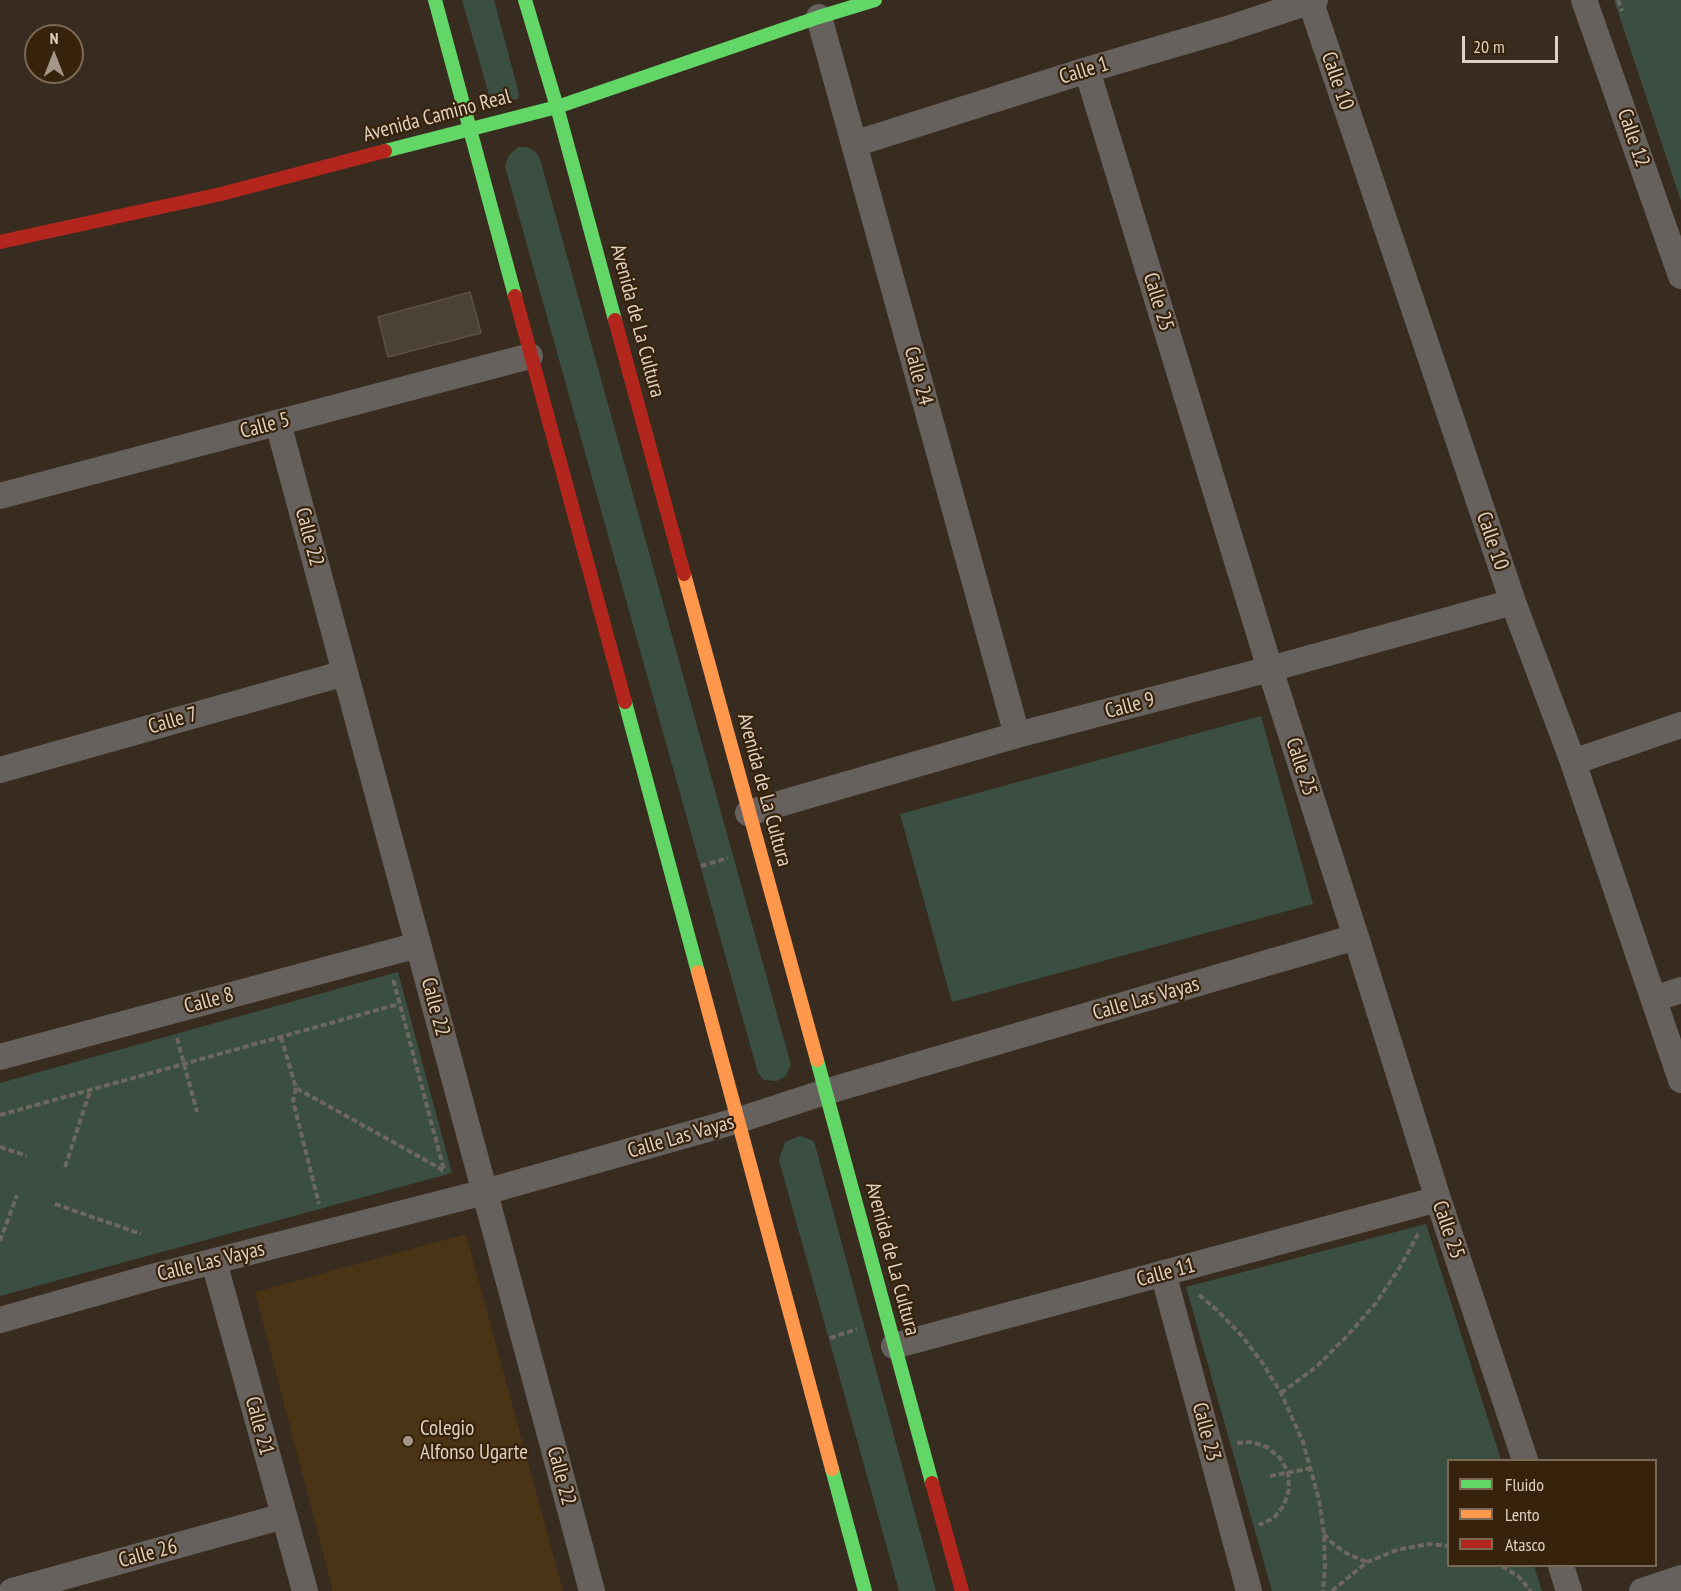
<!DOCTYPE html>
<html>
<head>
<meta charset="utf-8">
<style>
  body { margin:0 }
  #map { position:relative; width:1681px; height:1591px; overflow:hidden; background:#372c1f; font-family:"PT Sans Narrow",sans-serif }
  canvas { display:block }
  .legend { position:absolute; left:1447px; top:1459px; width:210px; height:108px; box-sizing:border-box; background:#37230b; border:2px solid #7a6955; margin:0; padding:8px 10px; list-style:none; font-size:18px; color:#ded1c3 }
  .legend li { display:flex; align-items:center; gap:12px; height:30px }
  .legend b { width:30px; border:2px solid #7a6955 }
  .north { position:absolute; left:24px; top:24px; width:60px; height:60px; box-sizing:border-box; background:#37230b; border:2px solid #7a6955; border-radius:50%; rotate:0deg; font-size:16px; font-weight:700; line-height:24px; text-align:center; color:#ded1c3 }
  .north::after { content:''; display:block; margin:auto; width:21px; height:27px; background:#a4978a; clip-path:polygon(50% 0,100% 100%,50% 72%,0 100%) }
  .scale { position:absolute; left:1462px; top:36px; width:96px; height:27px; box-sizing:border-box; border:3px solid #ded1c3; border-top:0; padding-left:8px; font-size:18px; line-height:21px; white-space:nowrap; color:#ded1c3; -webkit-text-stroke:4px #37230b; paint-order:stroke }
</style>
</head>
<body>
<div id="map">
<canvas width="1681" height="1591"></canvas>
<ul class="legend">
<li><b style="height:8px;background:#63d668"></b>Fluido</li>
<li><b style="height:8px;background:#ff974d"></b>Lento</li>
<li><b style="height:8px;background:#b3261e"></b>Atasco</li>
</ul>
<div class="north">N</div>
<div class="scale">20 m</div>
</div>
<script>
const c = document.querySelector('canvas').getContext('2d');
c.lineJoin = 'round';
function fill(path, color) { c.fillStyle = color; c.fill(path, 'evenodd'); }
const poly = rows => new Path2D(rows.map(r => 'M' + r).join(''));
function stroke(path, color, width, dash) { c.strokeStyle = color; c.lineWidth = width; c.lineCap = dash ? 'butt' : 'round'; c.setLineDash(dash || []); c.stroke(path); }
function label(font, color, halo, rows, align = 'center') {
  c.font = font + ' "PT Sans Narrow",sans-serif'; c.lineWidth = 4.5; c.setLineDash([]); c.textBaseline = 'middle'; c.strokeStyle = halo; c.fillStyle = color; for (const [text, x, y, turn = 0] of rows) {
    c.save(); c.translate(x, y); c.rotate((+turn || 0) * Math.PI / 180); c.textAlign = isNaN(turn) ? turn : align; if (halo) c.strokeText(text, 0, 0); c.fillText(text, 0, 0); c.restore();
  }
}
fill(poly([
  [466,1234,563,1591,333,1591,255,1292]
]), '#4a3416');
fill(poly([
  [462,0,494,0,519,94,518,99,497,103,491,102],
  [1614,0,1681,0,1681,201],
  [518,147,527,147,536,152,540,159,791,1065,786,1076,777,1081,764,1080,758,1073,505,166,509,155],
  [1261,716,1313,904,952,1002,900,814],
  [398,972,452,1173,0,1296,0,1083],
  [800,1136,814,1141,936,1591,899,1591,779,1160,785,1142],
  [1426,1224,1501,1460,1448,1460,1448,1566,1534,1566,1542,1591,1272,1591,1186,1287]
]), '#3a4f42');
const building = poly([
  [470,292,481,333,388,357,378,317,470,292]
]);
fill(building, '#4c4135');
stroke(building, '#5b5146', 1.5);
stroke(poly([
  [1618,0,1622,11],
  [701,866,728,858],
  [392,982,394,982,444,1170,441,1171],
  [281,1037,296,1088,443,1170],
  [177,1038,197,1112],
  [296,1088,293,1101,319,1204],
  [0,1115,399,1004],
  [0,1147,27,1156],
  [65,1167,90,1091],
  [55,1204,141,1234],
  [0,1241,17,1195],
  [1199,1295,1218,1311,1242,1336,1263,1364,1281,1393,1303,1442,1319,1500,1324,1534,1325,1567,1323,1591],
  [830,1338,857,1329],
  [1281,1393,1316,1367,1347,1336,1376,1303,1400,1267,1418,1234],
  [1237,1443,1252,1442,1267,1447,1280,1458,1288,1472,1289,1489,1284,1505,1274,1518,1259,1525],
  [1270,1476,1312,1468],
  [1324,1534,1331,1542,1346,1553,1366,1562],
  [1502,1566,1519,1577,1531,1591],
  [1332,1591,1367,1562,1397,1550,1429,1544,1448,1546]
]), '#6d6661', 4, [6, 3]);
stroke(poly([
  [1310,0,1513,602,1573,762,1681,1080],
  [1584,0,1681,276],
  [819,17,1017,735],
  [1087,70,1270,669,1356,937,1438,1199,1525,1460],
  [854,144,1087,70,1227,29,1315,0],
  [278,423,592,1591],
  [0,496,530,356],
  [1573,762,1681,725],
  [0,770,345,673],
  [748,813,1017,735,1270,669,1513,602],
  [1654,999,1681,990],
  [0,1057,418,945],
  [214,1262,305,1591],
  [1163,1273,1249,1591],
  [0,1320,152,1277,485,1192,739,1120,825,1092,1356,937],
  [894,1346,1438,1199],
  [1561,1566,1569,1591],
  [12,1591,284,1516],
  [1642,1591,1681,1578]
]), '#67615e', 26);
stroke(poly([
  [435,0,515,296],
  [525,0,557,107,615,320],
  [385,151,557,107,819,17,875,0],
  [625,702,698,972],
  [817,1060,932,1483],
  [832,1469,865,1591]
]), '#63d668', 14);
stroke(poly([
  [684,574,817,1060],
  [698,972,832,1469]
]), '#ff974d', 14);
stroke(poly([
  [0,242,221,194,385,151],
  [515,296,625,702],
  [615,320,684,574],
  [932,1483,962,1591]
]), '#b3261e', 14);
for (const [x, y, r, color] of [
  [408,1441,6,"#a4978a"]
]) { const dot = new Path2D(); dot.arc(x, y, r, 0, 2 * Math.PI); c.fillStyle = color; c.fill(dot); stroke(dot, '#37230b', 2); }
label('21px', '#ded1c3', '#37230b', [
  ["Calle 1",1084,71,-17],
  ["Calle 10",1337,81,71],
  ["Avenida Camino Real",437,116,-15],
  ["Calle 12",1633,138,71],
  ["Calle 25",1158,302,73],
  ["Avenida de La Cultura",637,321,75],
  ["Calle 24",918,376,75],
  ["Calle 5",265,426,-15],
  ["Calle 22",309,537,75],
  ["Calle 10",1492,541,71],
  ["Calle 9",1130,706,-15],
  ["Calle 7",173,721,-16],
  ["Calle 25",1301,767,72],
  ["Avenida de La Cultura",764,790,75],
  ["Calle Las Vayas",1146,999,-16],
  ["Calle 8",209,1001,-15],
  ["Calle 22",435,1007,75],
  ["Calle Las Vayas",681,1137,-16],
  ["Calle 25",1448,1230,71],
  ["Avenida de La Cultura",892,1259,75],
  ["Calle Las Vayas",211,1262,-14],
  ["Calle 11",1166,1273,-15],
  ["Calle 21",259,1426,75],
  ["Calle 23",1206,1432,75],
  ["Calle 22",561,1476,75],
  ["Calle 26",148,1554,-15]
]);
label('21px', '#ded1c3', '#37230b', [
  ["Colegio",420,1429],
  ["Alfonso Ugarte",420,1453]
], 'left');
</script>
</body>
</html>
